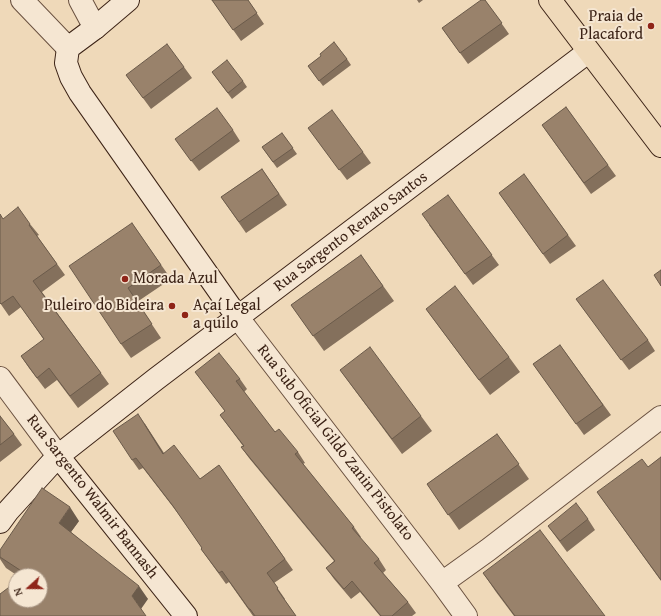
<!DOCTYPE html>
<html>
<head>
<meta charset="utf-8">
<style>
  body { margin:0 }
  #map { position:relative; width:661px; height:616px; overflow:hidden; background:#efd9b9; font-family:"Gentium Book Plus",serif }
  canvas { display:block }
  .north { position:absolute; left:8px; top:568px; width:40px; height:40px; box-sizing:border-box; background:#f5e6d2; border:1px solid #ab9887; border-radius:50%; rotate:249deg; font-size:11px; font-weight:700; line-height:16px; text-align:center; color:#3c2316 }
  .north::after { content:''; display:block; margin:auto; width:14px; height:18px; background:#8f2418; clip-path:polygon(50% 0,100% 100%,50% 72%,0 100%) }
</style>
</head>
<body>
<div id="map">
<canvas width="661" height="616"></canvas>
<div class="north">N</div>
</div>
<script>
const c = document.querySelector('canvas').getContext('2d');
c.lineJoin = 'round';
const poly = rows => new Path2D(rows.map(r => 'M' + r).join(''));
function stroke(path, color, width, dash) { c.strokeStyle = color; c.lineWidth = width; c.lineCap = dash ? 'butt' : 'round'; c.setLineDash(dash || []); c.stroke(path); }
function fill(path, color) { c.fillStyle = color; c.fill(path, 'evenodd'); }
function label(font, color, halo, rows, align = 'center') {
  c.font = font + ' "Gentium Book Plus",serif'; c.lineWidth = 4; c.setLineDash([]); c.textBaseline = 'middle'; c.strokeStyle = halo; c.fillStyle = color; for (const [text, x, y, turn = 0] of rows) {
    c.save(); c.translate(x, y); c.rotate((+turn || 0) * Math.PI / 180); c.textAlign = isNaN(turn) ? turn : align; if (halo) c.strokeText(text, 0, 0); c.fillText(text, 0, 0); c.restore();
  }
}
const minor = poly([
  [22,0,68,48],
  [80,0,95,28],
  [238,318,442,583,466,616],
  [0,378,58,456],
  [442,583,488,550,661,417]
]);
const secondary = poly([
  [128,0,95,28,68,48,66,63,71,77,80,93,238,318],
  [58,456,186,616],
  [0,522,8,511,58,456,156,379,588,52]
]);
const primary = poly([
  [550,0,661,146]
]);
stroke(minor, '#69503f', 24);
stroke(secondary, '#3c2316', 24);
stroke(primary, '#3c2316', 24);
stroke(minor, '#f5e6d2', 22);
stroke(secondary, '#f5e6d2', 22);
stroke(primary, '#efd9b9', 22);
fill(poly([
  [212,0,248,0,264,24,241,41],
  [417,0,423,0,419,3],
  [485,0,509,34,468,64,442,28],
  [321,56,347,59,351,65,323,86,308,66],
  [184,67,192,78,151,109,126,75],
  [212,72,243,81,247,87,232,99],
  [566,107,616,176,591,194,542,125],
  [308,128,363,152,371,163,347,180],
  [233,130,240,141,199,171,175,139],
  [282,133,297,154,277,168,262,147],
  [262,169,287,205,246,233,221,197],
  [524,174,576,246,550,264,499,193],
  [448,195,499,265,473,285,429,225],
  [3,219,30,224,39,235,37,236,65,275,42,292,109,384,78,408,57,380,45,389,29,368,21,356,44,340,21,307,9,316,0,303],
  [132,223,171,279,137,302,161,338,131,358,121,344],
  [361,255,394,301,324,351,291,305],
  [576,299,648,340,655,351,629,370],
  [426,309,509,357,520,372,490,395,437,324],
  [560,345,611,415,584,435,533,364],
  [340,370,421,416,432,431,402,454,351,385],
  [195,372,240,379,247,389,244,392,275,432,298,452,305,463,303,464,354,527,361,537,360,538,379,559,386,570,383,573,408,602,416,613,412,616,380,616,360,592,351,599,334,579,326,568,334,561,249,458,241,447,243,446,220,415,225,411],
  [0,416,14,434,22,445,0,462],
  [145,424,164,453,200,479,219,465,293,570,274,583,285,599,284,599,296,616,253,616,229,582,226,584,201,549,202,548,180,516,143,468,139,470,132,460],
  [497,434,529,479,459,530,427,484],
  [661,457,661,581,597,492,648,467],
  [588,519,595,530,567,552,548,526],
  [79,521,71,532,148,599,40,576,18,576,6,568,0,559,0,550],
  [483,573,605,616,514,616,496,592]
]), '#84705c');
fill(poly([
  [138,414,145,424,170,464,163,454],
  [70,507,79,521,68,536,59,523],
  [139,586,148,599,141,609,132,596]
]), '#6b5b4b');
const building = poly([
  [212,0,248,0,257,13,233,30,212,0],
  [481,0,485,0,502,23,460,53,442,28,481,0],
  [334,42,347,59,319,81,308,66,321,56,320,54,334,42],
  [167,44,184,67,143,98,126,75,167,44],
  [227,60,243,81,228,93,212,72,227,60],
  [566,107,608,165,584,183,542,125,566,107],
  [217,108,233,130,191,161,175,139,217,108],
  [332,110,363,152,339,170,308,128,332,110],
  [282,133,293,148,273,162,262,147,282,133],
  [262,169,279,194,239,222,221,197,262,169],
  [524,174,568,235,543,254,499,193,524,174],
  [448,195,492,255,465,274,422,214,448,195],
  [18,207,30,224,29,225,57,264,33,281,101,373,70,396,49,368,37,378,21,356,44,339,13,296,1,304,0,303,0,214,3,219,18,207],
  [132,223,161,265,128,288,152,324,121,344,69,266,132,223],
  [361,255,383,286,313,336,291,305,361,255],
  [661,270,661,286,654,275,661,270],
  [603,280,648,340,621,360,576,299,603,280],
  [455,286,509,357,479,380,426,309,455,286],
  [560,345,603,405,576,424,533,364,560,345],
  [370,347,421,416,392,439,340,370,370,347],
  [219,353,240,379,236,381,275,432,279,429,298,452,295,454,354,527,352,528,379,559,374,563,408,602,392,616,381,616,352,581,344,589,326,568,335,561,241,447,244,446,220,415,225,411,195,372,219,353],
  [138,414,163,454,174,445,200,479,219,465,285,559,267,573,278,588,277,589,296,616,255,616,250,609,249,609,222,571,219,573,201,549,202,548,173,506,136,458,132,460,113,431,138,414],
  [0,416,14,434,0,445,0,416],
  [497,434,519,464,448,515,427,484,497,434],
  [661,457,661,580,597,492,642,459,648,467,661,457],
  [42,488,70,507,59,523,139,586,132,596,146,616,0,616,0,594,16,582,16,600,40,600,40,576,24,576,26,574,0,557,0,550,42,488],
  [576,503,588,519,560,541,548,526,576,503],
  [540,530,605,616,515,616,483,573,540,530]
]);
fill(building, '#99826b');
stroke(building, '#6b5b4b', 1);
for (const [x, y, r, color] of [
  [651,26,4,"#8f2418"],
  [125,279,4,"#8f2418"],
  [172,306,4,"#8f2418"],
  [185,315,4,"#8f2418"]
]) { const dot = new Path2D(); dot.arc(x, y, r, 0, 2 * Math.PI); c.fillStyle = color; c.fill(dot); stroke(dot, '#f5e6d2', 1.5); }
label('16px', '#3c2316', '#f5e6d2', [
  ["Praia de",643,17],
  ["Placaford",643,35],
  ["Morada Azul",133,279,"left"],
  ["Puleiro do Bideira",164,306],
  ["Açaí Legal",193,306,"left"],
  ["a quilo",193,324,"left"]
], 'right');
label('16px', '#3c2316', '#f5e6d2', [
  ["Rua Sargento Renato Santos",351,232,-37],
  ["Rua Sub Oficial Gildo Zanin Pistolato",335,443,52],
  ["Rua Sargento Walmir Bannash",92,497,52]
]);
</script>
</body>
</html>
